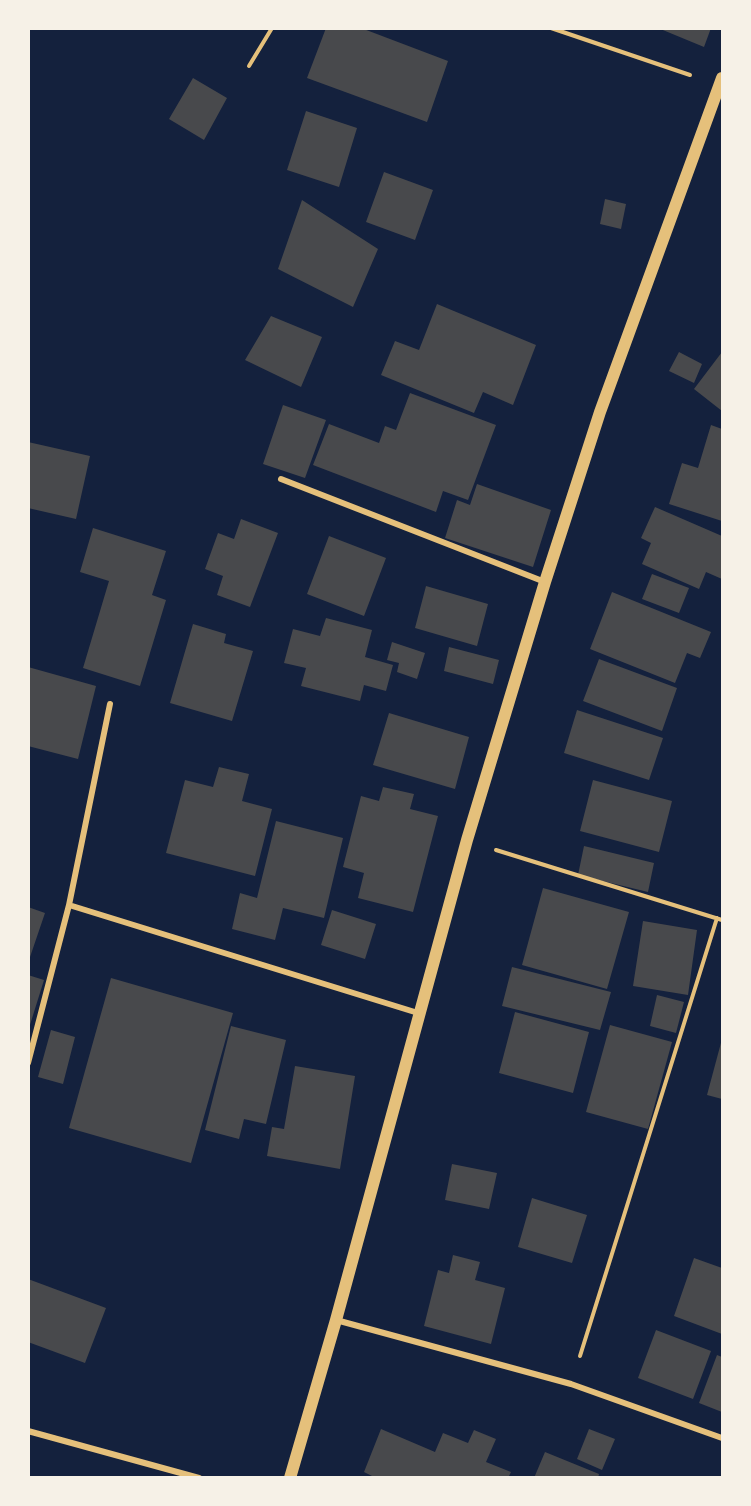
<!DOCTYPE html>
<html>
<head>
<meta charset="utf-8">
<style>
  body { margin:0 }
  #map { position:relative; width:751px; height:1506px; overflow:hidden; background:#14213d; font-family:Signika,sans-serif }
  canvas { display:block }
  .frame { position:absolute; inset:0; border:30px solid #f6f1e7; pointer-events:none }
</style>
</head>
<body>
<div id="map">
<canvas width="751" height="1506"></canvas>
<div class="frame"></div>
</div>
<script>
const c = document.querySelector('canvas').getContext('2d');
c.lineJoin = 'round';
function fill(path, color) { c.fillStyle = color; c.fill(path, 'evenodd'); }
const poly = rows => new Path2D(rows.map(r => 'M' + r).join(''));
function stroke(path, color, width, dash) { c.strokeStyle = color; c.lineWidth = width; c.lineCap = dash ? 'butt' : 'round'; c.setLineDash(dash || []); c.stroke(path); }
fill(poly([
  [326,28,361,28,448,61,427,122,307,78],
  [658,28,711,28,704,47],
  [193,78,227,98,204,140,169,119],
  [306,111,357,128,339,187,287,170],
  [384,172,433,190,415,240,366,222],
  [605,199,626,204,621,229,600,224],
  [302,200,378,249,353,307,278,269],
  [437,304,536,345,513,405,483,392,474,413,381,375,395,341,419,350],
  [271,316,322,337,301,387,245,360],
  [679,352,702,364,694,383,669,371],
  [722,352,722,411,694,389],
  [410,393,496,425,468,500,443,491,436,512,313,465,329,424,379,443,385,426,396,430],
  [283,405,326,420,305,478,263,464],
  [711,425,722,429,722,521,669,504,682,463,698,468],
  [28,442,90,456,76,519,28,508],
  [477,484,551,510,533,567,445,538,457,500,470,505],
  [655,507,722,536,722,579,706,572,699,589,642,564,651,543,641,538],
  [241,519,278,533,250,607,217,595,223,576,205,569,218,533,234,539],
  [93,528,166,551,152,595,166,600,140,686,83,668,109,581,80,572],
  [329,536,386,558,364,616,307,594],
  [652,574,689,588,679,613,642,599],
  [426,586,488,604,477,646,415,628],
  [612,592,711,632,700,658,687,653,675,683,590,649],
  [326,618,372,630,365,657,393,665,386,691,364,685,360,701,301,686,306,668,284,663,293,629,320,636],
  [193,624,226,634,224,643,253,651,232,721,170,703],
  [392,642,425,653,417,679,397,672,399,663,387,660],
  [449,647,499,660,493,684,444,671],
  [599,659,677,688,662,731,583,701],
  [28,667,96,686,78,759,28,746],
  [577,710,663,738,649,780,564,753],
  [389,713,469,737,455,789,373,765],
  [219,767,249,774,242,801,272,809,255,876,166,853,185,780,213,787],
  [593,780,672,801,659,852,580,831],
  [383,787,414,794,410,809,438,816,413,912,358,898,364,873,343,867,361,796,379,801],
  [276,821,343,838,324,918,283,908,275,940,232,929,240,893,257,898],
  [584,846,654,863,648,892,578,875],
  [543,888,629,912,607,989,522,965],
  [28,907,45,913,29,960,28,960],
  [332,910,376,924,365,959,321,945],
  [643,921,697,930,688,995,633,986],
  [512,967,611,992,600,1030,502,1006],
  [28,975,44,980,29,1028,28,1028],
  [111,978,233,1013,191,1163,69,1128],
  [657,995,684,1002,676,1033,650,1026],
  [515,1012,589,1032,573,1093,499,1073],
  [610,1025,672,1042,648,1129,586,1112],
  [231,1026,286,1040,266,1124,244,1119,239,1139,205,1130],
  [51,1030,75,1037,63,1084,38,1077],
  [722,1039,722,1099,707,1095],
  [295,1066,355,1076,340,1169,267,1156,272,1127,284,1129],
  [452,1164,497,1173,489,1209,445,1200],
  [532,1198,587,1215,572,1263,518,1247],
  [453,1255,480,1262,475,1280,505,1288,491,1344,424,1326,438,1270,449,1273],
  [694,1258,722,1268,722,1334,674,1316],
  [28,1279,106,1308,85,1363,28,1342],
  [656,1330,711,1351,693,1399,638,1378],
  [717,1355,722,1357,722,1412,699,1403],
  [381,1429,435,1452,443,1433,468,1443,474,1430,496,1439,486,1462,511,1472,508,1478,376,1478,364,1472],
  [589,1429,615,1439,602,1470,577,1459],
  [545,1452,599,1474,598,1478,534,1478]
]), '#48494c');
stroke(poly([
  [551,28,690,75],
  [249,66,272,28],
  [496,850,722,920],
  [580,1356,717,918]
]), '#e5c07b', 4);
stroke(poly([
  [281,479,545,582],
  [69,905,418,1013],
  [28,1063,69,905,110,704],
  [336,1320,571,1384,722,1438],
  [28,1431,199,1478]
]), '#e5c07b', 6);
stroke(poly([
  [290,1478,336,1320,467,840,545,582,600,412,722,78]
]), '#e5c07b', 12);
</script>
</body>
</html>
